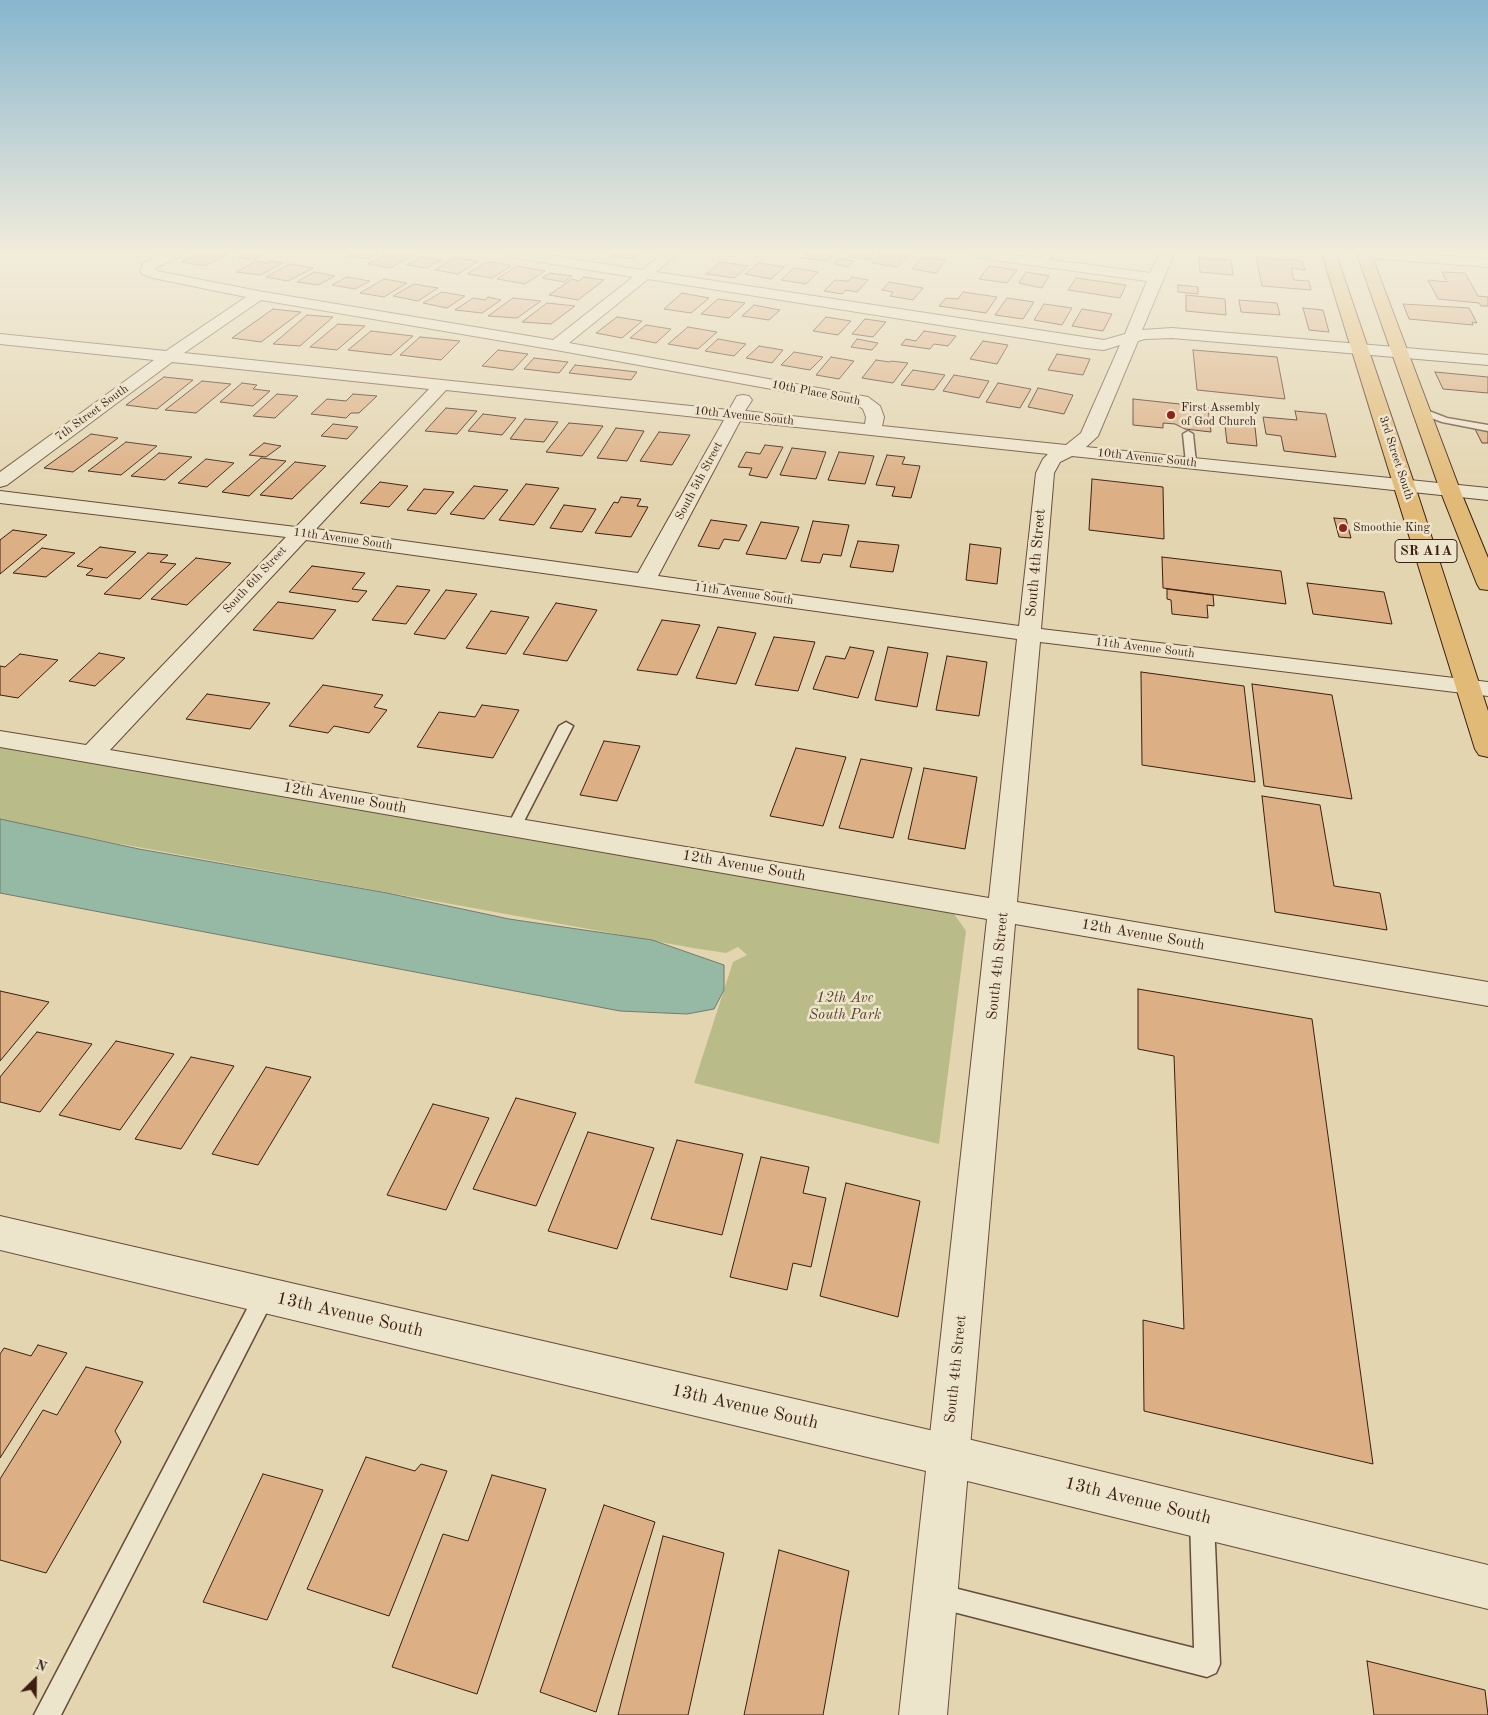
<!DOCTYPE html>
<html>
<head>
<meta charset="utf-8">
<style>
  body { margin:0 }
  #map { position:relative; width:1488px; height:1715px; overflow:hidden; background:#e3d5b0; font-family:"Old Standard TT",serif }
  canvas { display:block }
  .north { position:absolute; left:10px; top:1655px; width:50px; height:50px; -webkit-text-stroke:4px #ede4cc; paint-order:stroke; rotate:23deg; font-size:14px; font-weight:700; line-height:20px; text-align:center; color:#3c1f12 }
  .north::after { content:''; display:block; margin:auto; width:18px; height:22px; background:#3c1f12; clip-path:polygon(50% 0,100% 100%,50% 72%,0 100%) }
</style>
</head>
<body>
<div id="map">
<canvas width="1488" height="1715"></canvas>
<div class="north">N</div>
</div>
<script>
const c = document.querySelector('canvas').getContext('2d');
c.lineJoin = 'round';
function fill(path, color) { c.fillStyle = color; c.fill(path, 'evenodd'); }
const poly = rows => new Path2D(rows.map(r => 'M' + r).join(''));
function stroke(path, color, width, dash) { c.strokeStyle = color; c.lineWidth = width; c.lineCap = dash ? 'butt' : 'round'; c.setLineDash(dash || []); c.stroke(path); }
function label(font, color, halo, rows, align = 'center') {
  c.font = font + ' "Old Standard TT",serif'; c.lineWidth = 5; c.setLineDash([]); c.textBaseline = 'middle'; c.strokeStyle = halo; c.fillStyle = color; for (const [text, x, y, turn = 0] of rows) {
    c.save(); c.translate(x, y); c.rotate((+turn || 0) * Math.PI / 180); c.textAlign = isNaN(turn) ? turn : align; if (halo) c.strokeText(text, 0, 0); c.fillText(text, 0, 0); c.restore();
  }
}
fill(poly([
  [0,744,950,908,966,931,939,1144,694,1083,733,962,747,955,738,947,726,953,693,948,0,822]
]), '#b9bc88');
const water = poly([
  [0,819,139,849,387,893,509,919,652,940,724,965,724,990,714,1009,687,1014,620,1011,0,893,0,819]
]);
fill(water, '#96b9a6');
stroke(water, '#727b6b', 1);
const building = poly([
  [198,254,229,254,204,266,181,262,198,254],
  [244,254,264,254,252,260,238,257,244,254],
  [352,254,377,254,368,259,348,256,352,254],
  [386,254,415,254,390,268,368,264,386,254],
  [615,254,638,254,631,259,612,256,615,254],
  [805,254,835,254,828,261,801,258,805,254],
  [852,254,875,254,869,260,849,257,852,254],
  [881,254,909,254,897,267,872,263,881,254],
  [421,257,441,260,427,268,407,265,421,257],
  [455,257,478,261,458,274,435,270,455,257],
  [922,257,946,260,936,273,912,269,922,257],
  [1199,257,1231,260,1233,275,1200,272,1199,257],
  [1256,257,1302,261,1305,270,1291,268,1294,280,1309,281,1311,290,1262,286,1256,257],
  [840,258,854,261,848,267,834,264,840,258],
  [256,261,267,263,271,261,283,263,260,275,236,272,256,261],
  [495,262,511,266,492,278,467,274,485,263,495,262],
  [720,262,748,266,734,278,706,274,720,262],
  [759,263,784,267,771,279,745,274,759,263],
  [290,264,313,268,288,281,266,277,290,264],
  [517,266,545,271,525,284,497,279,517,266],
  [989,266,1017,270,1007,283,979,279,989,266],
  [794,268,818,272,806,284,781,280,794,268],
  [314,272,335,276,318,285,297,282,314,272],
  [1026,272,1049,276,1042,288,1019,283,1026,272],
  [1442,272,1465,273,1478,296,1488,297,1488,306,1481,306,1479,303,1438,299,1428,280,1447,282,1442,272],
  [550,273,572,276,564,282,542,278,550,273],
  [347,277,370,281,355,289,332,285,347,277],
  [584,277,604,280,578,300,549,295,572,279,579,281,584,277],
  [852,277,868,280,857,292,846,290,842,294,824,291,835,280,848,281,852,277],
  [1076,278,1126,285,1120,298,1068,290,1076,278],
  [384,279,407,283,384,297,360,293,384,279],
  [889,282,923,288,913,300,890,296,893,292,882,290,889,282],
  [414,284,438,288,418,301,393,296,414,284],
  [1178,285,1198,287,1198,294,1178,292,1178,285],
  [442,292,465,296,447,308,423,303,442,292],
  [963,292,997,297,986,313,939,306,946,298,958,299,963,292],
  [682,293,709,298,691,313,664,309,682,293],
  [1186,295,1225,299,1226,315,1186,311,1186,295],
  [488,297,501,300,482,313,455,310,473,298,485,300,488,297],
  [513,298,541,301,517,318,488,316,513,298],
  [1007,298,1034,302,1023,319,995,315,1007,298],
  [718,299,745,303,729,318,701,314,718,299],
  [1239,300,1277,303,1280,315,1241,312,1239,300],
  [547,303,575,306,551,324,522,322,547,303],
  [1044,304,1072,308,1062,325,1034,320,1044,304],
  [1403,304,1469,308,1477,323,1472,322,1473,325,1409,319,1403,304],
  [754,305,780,310,769,320,742,316,754,305],
  [1303,308,1323,310,1329,332,1309,330,1303,308],
  [273,309,301,312,261,342,232,338,273,309],
  [1082,309,1112,314,1103,331,1072,326,1082,309],
  [307,315,333,317,300,346,273,344,307,315],
  [617,317,642,321,622,338,596,333,617,317],
  [826,317,851,321,838,335,813,331,826,317],
  [865,319,886,322,873,337,852,334,865,319],
  [338,324,365,326,337,350,310,347,338,324],
  [646,325,671,329,656,343,630,338,646,325],
  [688,327,717,332,698,349,668,344,688,327],
  [371,331,413,336,391,355,348,350,371,331],
  [924,331,956,336,948,346,934,344,930,349,901,345,906,339,916,341,924,331],
  [420,337,460,341,441,360,400,355,420,337],
  [718,339,746,344,734,356,705,351,718,339],
  [857,339,878,343,872,350,851,347,857,339],
  [983,341,1008,345,997,364,970,359,983,341],
  [759,346,783,350,772,363,746,358,759,346],
  [498,350,528,354,513,370,482,366,498,350],
  [1193,350,1277,357,1285,399,1197,390,1193,350],
  [794,352,823,357,810,370,781,365,794,352],
  [1057,354,1090,359,1083,375,1048,370,1057,354],
  [831,357,854,361,839,379,816,375,831,357],
  [534,358,568,362,559,373,524,369,534,358],
  [876,360,890,362,891,361,908,363,893,383,862,378,876,360],
  [575,365,637,372,631,380,569,373,575,365],
  [913,370,945,375,934,390,901,385,913,370],
  [1435,372,1488,377,1488,393,1443,389,1435,372],
  [954,375,989,381,979,398,943,391,954,375],
  [164,377,193,380,157,409,126,405,164,377],
  [202,381,231,384,196,413,165,410,202,381],
  [242,383,257,385,253,389,270,391,253,406,220,402,242,383],
  [998,383,1031,389,1020,408,986,402,998,383],
  [1038,388,1073,395,1064,414,1028,407,1038,388],
  [277,394,298,396,275,418,253,416,277,394],
  [353,394,377,396,359,413,351,413,346,418,311,414,327,399,346,401,353,394],
  [1133,399,1208,407,1211,432,1185,429,1175,424,1163,423,1163,428,1133,425,1133,399],
  [446,408,477,411,457,434,425,431,446,408],
  [1295,411,1326,414,1336,457,1284,451,1281,436,1266,434,1263,417,1297,420,1295,411],
  [483,414,516,418,502,435,468,431,483,414],
  [1224,417,1234,418,1235,421,1246,423,1247,426,1255,427,1257,446,1227,443,1224,417],
  [525,419,558,422,544,442,510,439,525,419],
  [569,423,603,426,582,456,546,452,569,423],
  [333,424,358,427,347,439,321,436,333,424],
  [616,428,644,431,627,461,597,458,616,428],
  [1475,429,1488,431,1488,443,1482,443,1475,429],
  [659,432,690,435,672,465,640,461,659,432],
  [91,434,118,438,73,472,44,468,91,434],
  [126,442,157,446,121,475,88,471,126,442],
  [264,443,281,446,266,457,249,455,264,443],
  [765,445,783,447,767,478,749,475,752,468,738,467,746,452,760,454,765,445],
  [792,448,826,452,816,479,780,475,792,448],
  [839,452,874,456,865,484,828,480,839,452],
  [159,453,192,457,165,480,131,476,159,453],
  [887,455,905,457,902,464,920,466,911,498,892,496,895,487,876,485,887,455],
  [261,458,286,461,249,496,222,492,261,458],
  [206,459,234,463,207,487,178,483,206,459],
  [295,462,326,466,292,499,260,495,295,462],
  [1092,479,1163,487,1164,539,1089,530,1092,479],
  [380,482,408,486,389,507,360,503,380,482],
  [526,484,559,488,534,525,499,520,526,484],
  [474,486,508,490,484,519,450,514,474,486],
  [424,489,454,492,436,514,407,510,424,489],
  [621,497,641,499,637,506,648,507,631,537,595,533,614,502,618,503,621,497],
  [564,505,596,509,582,532,550,528,564,505],
  [1334,518,1346,519,1351,538,1339,537,1334,518],
  [711,520,747,525,739,541,724,539,719,549,698,546,711,520],
  [813,521,849,525,841,556,823,554,820,563,801,561,813,521],
  [761,522,799,527,786,559,746,554,761,522],
  [13,530,47,535,0,574,0,540,13,530],
  [858,541,899,545,893,572,850,567,858,541],
  [970,544,1001,548,997,584,966,580,970,544],
  [100,547,136,552,107,578,86,575,93,569,77,566,100,547],
  [42,548,75,553,46,577,13,573,42,548],
  [148,553,168,555,160,562,176,564,140,599,104,594,148,553],
  [1162,557,1281,571,1286,604,1163,588,1162,557],
  [196,558,231,563,187,605,151,599,196,558],
  [312,566,365,573,352,589,367,591,358,602,289,592,312,566],
  [1307,583,1384,592,1392,624,1313,614,1307,583],
  [397,586,430,590,406,624,372,620,397,586],
  [1167,589,1213,595,1214,606,1207,605,1208,618,1172,614,1171,600,1167,599,1167,589],
  [446,590,477,594,445,639,414,634,446,590],
  [278,602,336,610,313,639,253,630,278,602],
  [556,603,597,610,567,661,523,654,556,603],
  [491,611,529,617,506,654,466,648,491,611],
  [662,620,700,625,677,675,637,670,662,620],
  [718,627,756,633,736,684,696,678,718,627],
  [774,637,815,642,798,691,755,685,774,637],
  [850,647,874,651,858,698,813,689,826,656,845,659,850,647],
  [888,647,928,653,917,707,875,700,888,647],
  [99,653,125,658,95,686,69,681,99,653],
  [20,654,58,660,18,698,0,695,0,666,5,667,20,654],
  [947,656,987,662,979,716,936,710,947,656],
  [1141,672,1244,686,1255,782,1142,765,1141,672],
  [1252,684,1332,695,1352,799,1264,786,1252,684],
  [323,685,383,695,374,707,387,710,369,733,334,726,328,733,289,726,323,685],
  [207,694,270,703,250,729,186,719,207,694],
  [482,705,519,710,493,758,417,747,439,712,475,717,482,705],
  [604,741,640,746,617,801,580,795,604,741],
  [796,748,846,757,823,826,770,816,796,748],
  [861,759,912,768,893,838,839,828,861,759],
  [924,768,977,777,965,849,908,839,924,768],
  [1262,796,1320,805,1334,886,1380,893,1387,930,1275,912,1262,796],
  [1138,989,1312,1019,1373,1464,1144,1411,1143,1320,1184,1329,1174,1056,1138,1049,1138,989],
  [0,991,49,1002,0,1061,0,991],
  [37,1032,92,1044,40,1112,0,1102,0,1077,37,1032],
  [116,1041,174,1054,120,1130,59,1115,116,1041],
  [191,1057,234,1066,181,1149,135,1139,191,1057],
  [266,1067,311,1077,258,1165,212,1154,266,1067],
  [516,1098,576,1113,536,1206,473,1189,516,1098],
  [433,1104,489,1118,446,1210,387,1195,433,1104],
  [588,1132,654,1148,617,1249,548,1231,588,1132],
  [677,1140,743,1154,722,1235,651,1219,677,1140],
  [761,1157,809,1167,803,1193,826,1198,811,1267,793,1263,787,1290,730,1277,761,1157],
  [846,1183,920,1201,898,1317,820,1296,846,1183],
  [38,1345,67,1353,0,1458,0,1354,4,1348,31,1356,38,1345],
  [86,1367,143,1382,115,1431,121,1442,46,1573,0,1560,0,1479,43,1410,57,1415,86,1367],
  [366,1457,415,1471,421,1464,447,1471,389,1616,307,1589,366,1457],
  [263,1474,323,1490,267,1620,203,1602,263,1474],
  [492,1475,546,1489,477,1694,392,1667,443,1534,468,1541,492,1475],
  [604,1505,655,1522,596,1712,540,1692,604,1505],
  [663,1536,724,1553,688,1715,618,1715,663,1536],
  [779,1550,849,1571,823,1715,744,1715,779,1550],
  [1367,1661,1485,1690,1488,1715,1374,1715,1367,1661]
]);
fill(building, '#dcaf85');
stroke(building, '#3c1f12', 1);
const service = poly([
  [1045,254,1053,254,1046,265,1040,265,1039,263,1045,254],
  [1421,408,1447,418,1488,425,1488,431,1442,422,1418,413,1416,411,1421,408],
  [1188,431,1193,434,1196,463,1191,466,1186,463,1183,434,1188,431],
  [566,722,573,726,521,827,519,831,514,832,509,831,507,827,559,726,566,722],
  [265,1285,272,1288,275,1295,272,1302,61,1715,34,1715,258,1288,265,1285],
  [1202,1508,1210,1512,1214,1520,1220,1664,1216,1673,1207,1677,938,1608,929,1605,926,1596,929,1587,938,1584,1194,1648,1190,1520,1194,1512,1202,1508]
]);
const minor = poly([
  [163,254,181,254,179,257,155,268,157,271,258,291,553,340,633,277,515,258,510,257,508,254,540,254,642,270,662,254,677,254,656,272,1104,340,1125,334,1147,281,979,258,972,254,1008,254,1150,273,1160,254,1174,254,1142,330,1172,328,1488,355,1488,365,1172,338,1145,339,1138,341,1098,436,1086,447,1488,488,1488,500,1072,456,1060,462,1054,473,1041,629,1488,682,1488,696,1040,642,1017,902,1488,982,1488,1006,1015,924,947,1715,899,1715,987,919,0,747,0,731,86,745,286,537,0,503,0,491,296,527,429,389,172,362,7,485,0,487,0,472,154,360,0,344,0,334,166,351,246,297,153,278,142,274,140,271,144,263,163,254],
  [648,279,1085,348,1104,350,1120,345,1081,433,1066,445,882,426,884,417,880,406,868,397,569,343,648,279],
  [261,300,556,350,838,401,857,405,863,409,866,417,865,424,745,411,752,400,749,396,743,395,737,396,729,410,184,353,261,300],
  [446,390,724,420,638,573,316,529,446,390],
  [740,421,1048,454,1043,459,1036,473,1019,626,658,576,740,421],
  [306,540,1017,639,989,898,110,750,306,540],
  [1364,254,1422,254,1488,259,1488,267,1371,258,1364,254]
]);
const tertiary = poly([
  [0,1216,947,1434,1488,1565,1488,1609,947,1476,0,1250,0,1216]
]);
const primary = poly([
  [1322,254,1336,254,1415,486,1488,711,1488,757,1479,755,1475,749,1322,254],
  [1357,254,1371,254,1460,490,1488,558,1488,590,1480,589,1477,584,1440,490,1357,254]
]);
stroke(service, '#664c3a', 3);
stroke(minor, '#664c3a', 2);
stroke(tertiary, '#664c3a', 2);
stroke(primary, '#3c1f12', 2);
fill(service, '#ede4cc');
fill(minor, '#ede4cc');
fill(tertiary, '#ede4cc');
fill(primary, '#e2ba78');
const sky = c.createLinearGradient(0, 0, 0, 494);
sky.addColorStop(0, '#87b6ce');
sky.addColorStop(0.51, '#f2ecdb');
sky.addColorStop(1, '#f2ecdb00');
c.fillStyle = sky;
c.fillRect(0, 0, 1488, 494);
for (const [x, y, r, color] of [
  [1171,415,5,"#8f2418"],
  [1343,528,5,"#8f2418"]
]) { const dot = new Path2D(); dot.arc(x, y, r, 0, 2 * Math.PI); c.fillStyle = color; c.fill(dot); stroke(dot, '#ede4cc', 2); }
label('12px', '#3c1f12', '#ede4cc', [
  ["10th Place South",816,393,11],
  ["7th Street South",92,413,-36],
  ["10th Avenue South",744,416,6],
  ["10th Avenue South",1147,458,6],
  ["3rd Street South",1396,458,72],
  ["South 5th Street",699,481,-62],
  ["11th Avenue South",343,539,8],
  ["South 6th Street",255,580,-47],
  ["11th Avenue South",744,594,8],
  ["11th Avenue South",1145,648,7]
]);
label('12px', '#3c1f12', '#ede4cc', [
  ["First Assembly",1181,408],
  ["of God Church",1181,422],
  ["Smoothie King",1353,528]
], 'left');
for (const [x, y, w] of [
  [1426,551,62]
]) { const box = new Path2D(); box.roundRect(x - w / 2, y - 11.5, w, 23, 4); c.fillStyle = '#ede4cc'; c.fill(box); stroke(box, '#3c1f12', 1); }
label('bold 14px', '#3c1f12', null, [
  ["SR A1A",1426,551]
]);
label('15px', '#3c1f12', '#ede4cc', [
  ["South 4th Street",1036,563,-85],
  ["12th Avenue South",345,798,10],
  ["12th Avenue South",744,866,10],
  ["12th Avenue South",1143,935,10],
  ["South 4th Street",998,966,-84],
  ["South 4th Street",956,1369,-84]
]);
label('italic 15px', '#5b4630', '#ede4cc', [
  ["12th Ave",845,998],
  ["South Park",845,1015]
]);
label('18px', '#3c1f12', '#ede4cc', [
  ["13th Avenue South",350,1315,13],
  ["13th Avenue South",745,1407,13],
  ["13th Avenue South",1138,1501,14]
]);
</script>
</body>
</html>
